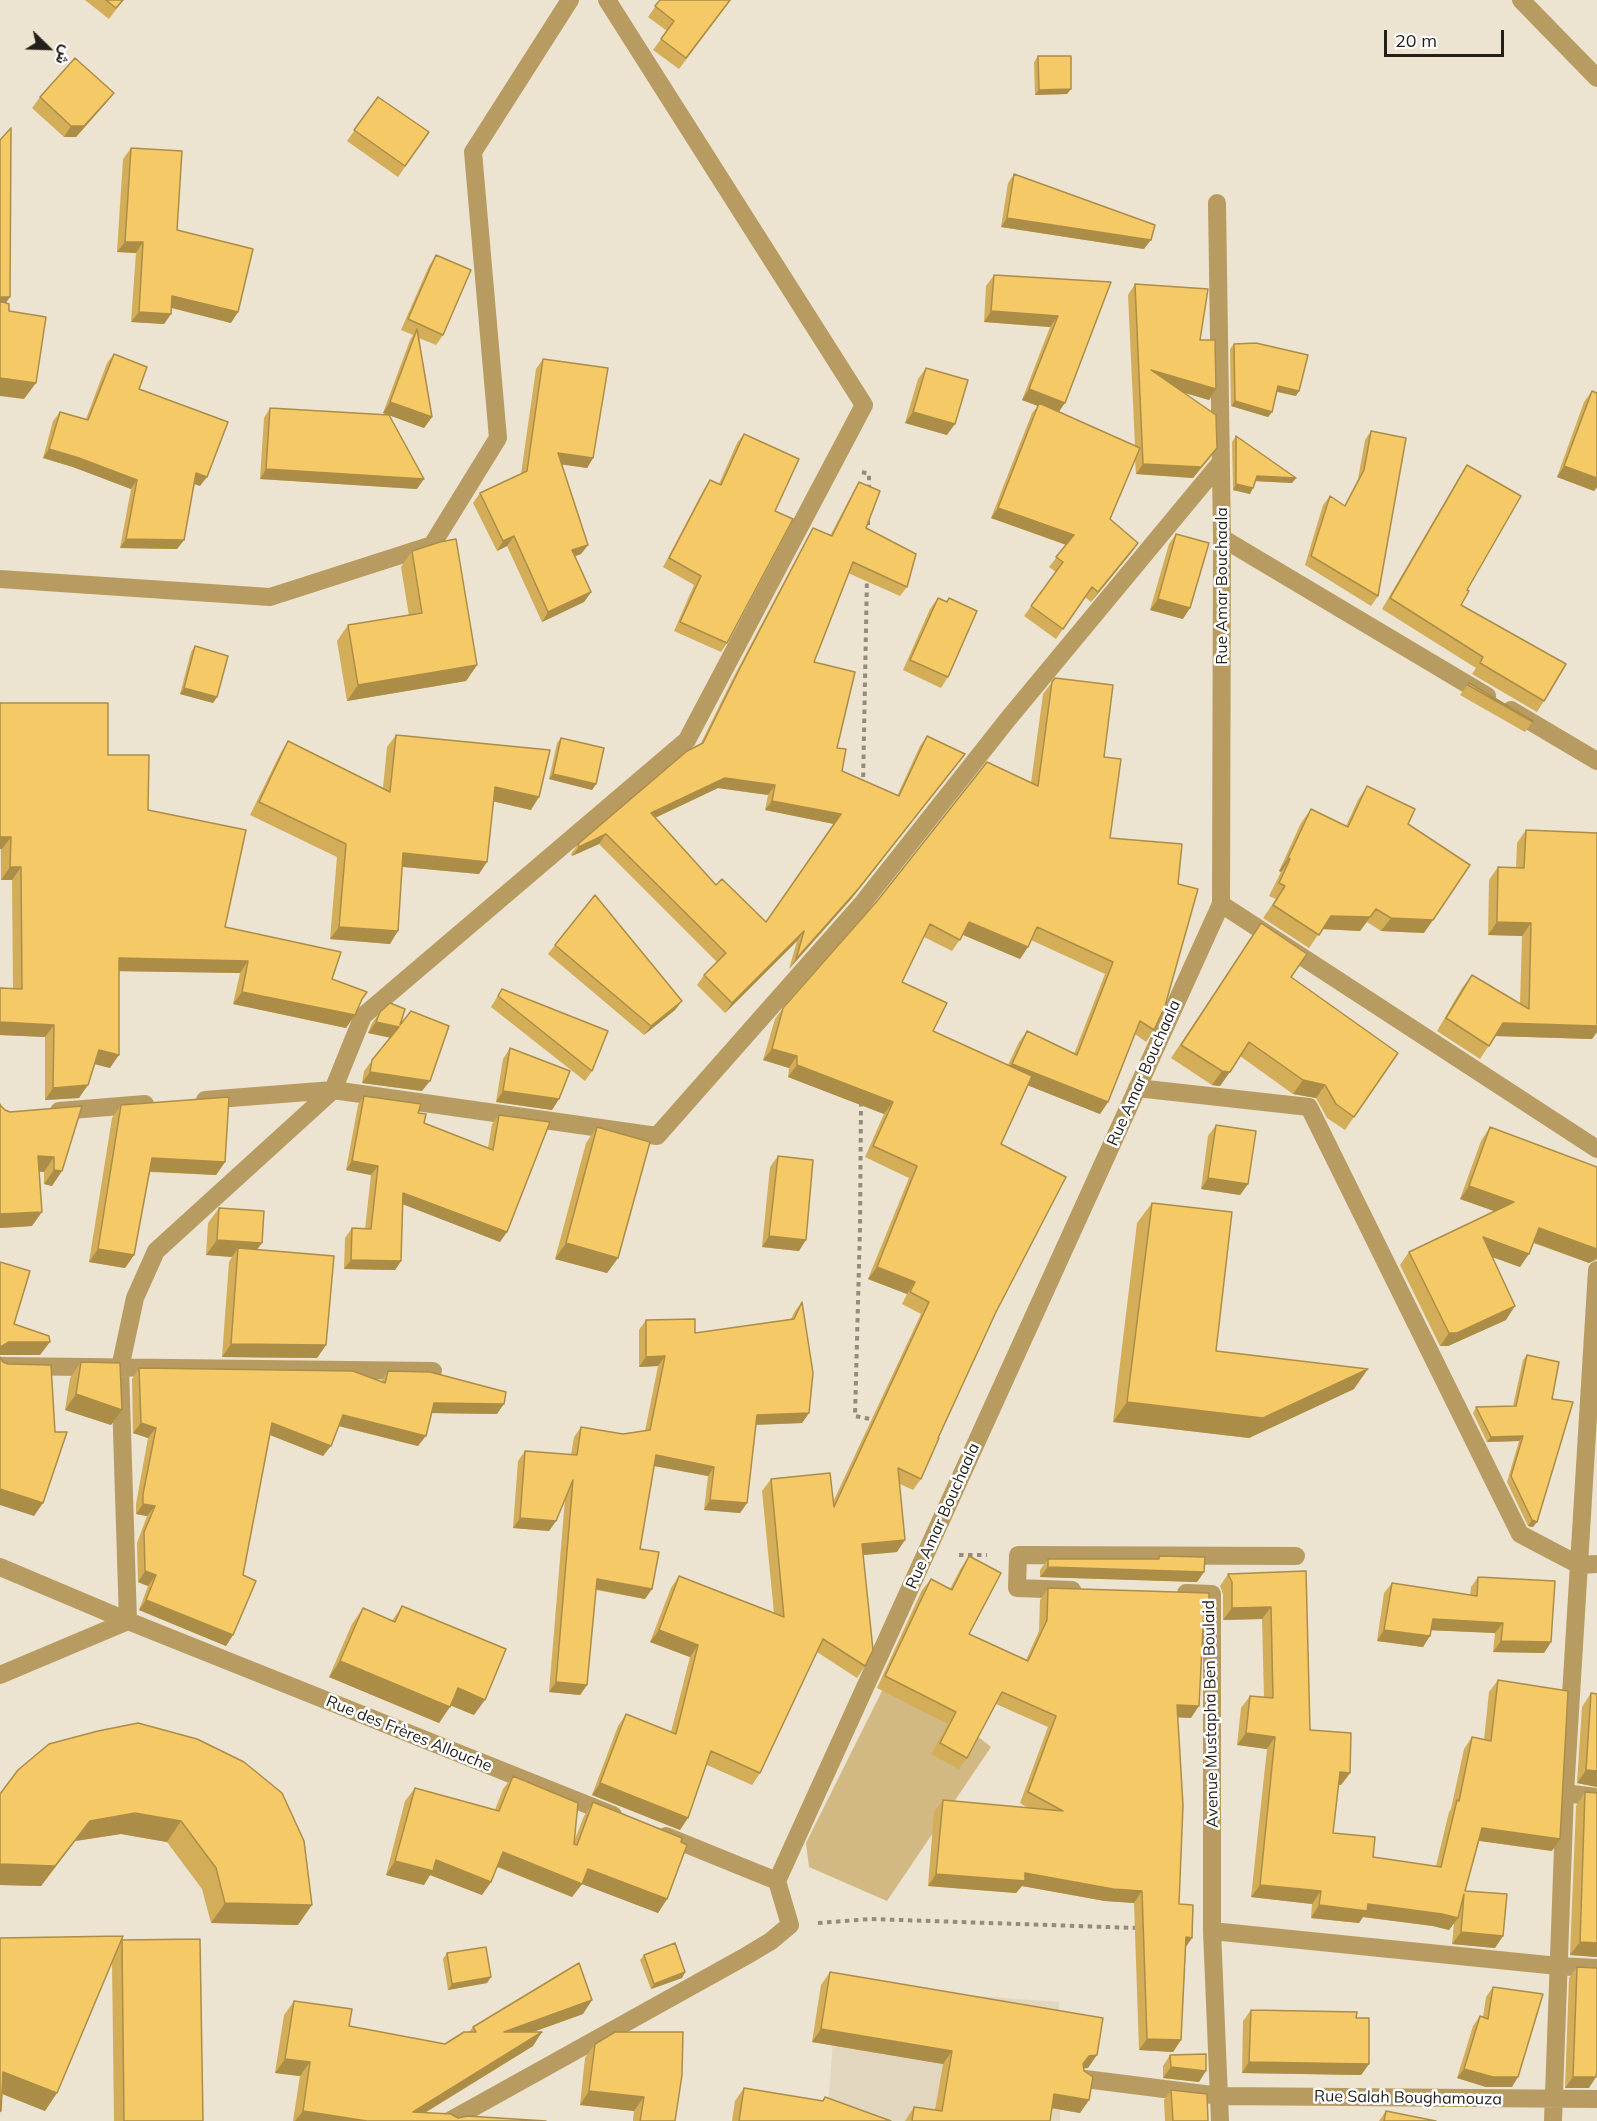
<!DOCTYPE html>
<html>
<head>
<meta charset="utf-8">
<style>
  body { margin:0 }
  #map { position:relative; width:1597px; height:2121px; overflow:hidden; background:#ece3d0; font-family:Mulish,Vazirmatn,sans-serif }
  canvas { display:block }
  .north { position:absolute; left:18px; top:18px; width:60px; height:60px; -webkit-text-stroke:4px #fff; paint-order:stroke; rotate:113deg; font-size:16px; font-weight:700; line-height:24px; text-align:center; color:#231f19 }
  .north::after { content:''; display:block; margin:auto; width:21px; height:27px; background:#231f19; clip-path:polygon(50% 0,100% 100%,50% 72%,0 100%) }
  .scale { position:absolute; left:1384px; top:30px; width:120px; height:27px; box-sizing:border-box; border:3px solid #231f19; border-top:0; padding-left:8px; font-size:18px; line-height:21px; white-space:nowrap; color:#231f19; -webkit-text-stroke:4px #fff; paint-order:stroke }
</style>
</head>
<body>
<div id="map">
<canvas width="1597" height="2121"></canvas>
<div class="north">ش</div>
<div class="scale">20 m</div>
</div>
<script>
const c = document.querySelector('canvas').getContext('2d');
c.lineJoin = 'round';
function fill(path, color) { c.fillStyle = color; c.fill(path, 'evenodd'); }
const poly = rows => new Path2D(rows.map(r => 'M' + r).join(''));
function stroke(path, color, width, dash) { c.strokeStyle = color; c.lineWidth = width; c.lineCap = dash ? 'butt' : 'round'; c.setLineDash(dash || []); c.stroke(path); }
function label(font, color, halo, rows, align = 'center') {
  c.font = font + ' Mulish,sans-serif'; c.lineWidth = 5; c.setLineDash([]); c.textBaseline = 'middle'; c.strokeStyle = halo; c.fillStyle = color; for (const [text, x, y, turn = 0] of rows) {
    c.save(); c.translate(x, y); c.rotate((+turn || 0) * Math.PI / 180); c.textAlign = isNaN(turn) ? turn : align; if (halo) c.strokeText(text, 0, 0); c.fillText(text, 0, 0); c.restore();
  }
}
fill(poly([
  [837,1986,1059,2002,1060,2121,827,2121]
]), '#e2d6be');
fill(poly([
  [893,1669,991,1747,887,1901,809,1867,806,1843]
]), '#d2b882');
stroke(poly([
  [862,472,869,474,869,492],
  [868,534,868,517],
  [863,786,867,577],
  [861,1102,860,1227,855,1416,875,1420],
  [959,1555,987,1555],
  [818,1923,871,1919,1137,1928]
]), '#928b7e', 4, [4.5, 4.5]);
stroke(poly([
  [1521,0,1597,78],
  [1222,538,1487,696],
  [0,579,270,597,432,545,498,438,473,152,570,0],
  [1511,710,1597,761],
  [1221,904,1597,1149],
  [1137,1088,1309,1107,1520,1534,1579,1565,1597,1564],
  [205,1100,333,1090,657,1136,861,905,1008,719,1221,462],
  [59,1111,145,1104],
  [0,1366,433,1371],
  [0,1567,128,1621,613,1815],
  [1072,1590,1017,1588,1018,1555,1296,1556],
  [1186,1593,1212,1594,1212,1931,1220,2121],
  [0,1675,128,1621,120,1368,135,1298,156,1251,333,1090,363,1016,687,740,864,405,607,0],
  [1565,1793,1597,1797],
  [777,1881,1221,904,1222,538,1217,203],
  [1212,1931,1558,1966,1597,1968],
  [1085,2079,1220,2096,1597,2099],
  [449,2121,746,1956,771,1941,790,1925,777,1881,666,1836],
  [1553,2121,1565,1793,1597,1270]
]), '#b79b60', 18);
fill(poly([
  [85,0,123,0,109,19],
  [660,0,731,0,679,69,653,50,667,31,648,17],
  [1038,56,1071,89,1067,94,1035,95,1034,62],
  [114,93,106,103,76,137,64,137,32,108,40,97],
  [378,97,429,132,398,177,347,141],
  [131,148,177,230,231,323,171,308,171,314,164,324,131,322,136,253,117,252,123,159],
  [1014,174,1144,249,1001,227,1008,183],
  [436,255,443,335,436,345,419,338,432,417,424,428,389,415,417,489,260,479,264,418,270,408,389,415,383,413,410,340,413,335,401,330,429,266],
  [994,275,1111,282,1059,412,1135,446,1128,295,1135,284,1200,340,1216,389,1209,400,1182,392,1210,458,1193,478,1136,474,1135,460,1110,519,1138,543,1131,553,1091,602,1085,597,1056,639,1024,616,1056,572,1049,567,1066,545,991,518,1032,413,1038,406,1022,400,1050,327,984,322,986,286],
  [1234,344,1296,396,1277,392,1272,412,1268,417,1231,406,1230,349],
  [114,354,139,389,200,486,194,484,184,540,177,549,120,548,131,489,73,467,43,458,53,421,60,412,86,419,107,363],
  [543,359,593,458,587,468,562,464,588,545,581,554,575,556,591,592,584,602,542,622,507,546,497,551,473,503,480,493,521,474,536,369],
  [926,368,947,435,905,423,918,379],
  [1592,391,1597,393,1597,487,1594,491,1557,477,1584,402],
  [1371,431,1378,596,1371,606,1305,565,1323,505,1330,496,1344,506,1358,479,1365,440],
  [744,434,775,511,727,643,721,652,674,631,694,585,663,567,704,489,710,480,719,484,737,443],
  [1236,436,1296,478,1292,483,1255,481,1250,494,1233,490,1232,442],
  [1467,465,1467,590,1461,605,1544,701,1537,712,1472,674,1476,668,1382,609,1460,476],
  [859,482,866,528,907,587,900,596,848,573,814,662,837,748,842,771,897,796,920,746,927,736,965,754,852,898,789,969,797,941,725,1013,697,985,704,975,717,962,599,844,572,856,571,854,578,844,700,745,732,680,807,538,813,528,830,536,853,492],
  [718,788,768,795,765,810,834,824,766,922,716,885,655,818],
  [1176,534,1183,619,1150,610,1169,544],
  [412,551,477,665,466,681,347,701,337,641,348,625,409,616,401,567],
  [938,598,946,601,949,598,948,677,941,688,903,670,930,609],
  [195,646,217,697,213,703,180,694,191,652],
  [1052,682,1104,757,1110,838,1154,1030,1146,1042,1135,1034,1108,1102,1100,1114,1028,1085,1001,1144,996,1312,938,1438,921,1479,913,1490,900,1484,897,1552,863,1555,865,1666,857,1678,817,1652,760,1773,752,1785,707,1765,680,1830,592,1795,618,1726,626,1714,671,1732,690,1657,650,1642,671,1588,679,1576,774,1613,762,1491,771,1479,833,1502,921,1314,902,1304,907,1294,868,1279,909,1178,865,1157,884,1114,788,1077,789,1068,763,1060,775,1019,783,1008,1031,783,1043,694],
  [963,935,1020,959,1031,940,1105,974,1074,1054,1027,1031,1019,1042,1008,1065,933,1031,902,982,924,937,952,951],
  [1469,683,1533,721,1525,732,1460,695],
  [0,703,108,755,148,810,225,927,332,979,360,1003,346,1028,233,1004,240,973,119,971,110,1068,95,1064,79,1098,45,1100,45,1037,0,1035,0,988,13,989,12,880,1,880],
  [396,735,531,810,494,801,479,874,402,867,390,944,330,939,337,857,250,815,280,754,288,741,383,788,387,747],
  [561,738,596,784,592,790,549,779,557,743],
  [1367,786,1408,824,1424,933,1381,931,1367,922,1360,931,1322,929,1309,948,1263,918,1276,899,1269,896,1281,872,1279,871,1301,823,1311,809,1346,826,1358,800],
  [1526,830,1597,833,1597,1032,1592,1039,1495,1036,1480,1059,1437,1031,1462,988,1472,975,1520,1004,1522,936,1488,935,1489,880,1498,867,1516,868,1517,843],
  [1261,923,1291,977,1398,1053,1345,1130,1327,1118,1316,1098,1293,1094,1240,1056,1220,1086,1212,1085,1171,1058],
  [555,945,682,1001,675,1010,644,1035,548,954],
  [502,989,592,1071,585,1081,491,1007],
  [380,1012,400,1025,422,1091,362,1083,364,1071,390,1037,368,1033,372,1023],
  [510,1048,559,1099,552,1110,496,1102,503,1059],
  [364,1096,418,1113,424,1123,488,1148,492,1124,499,1115,500,1242,403,1204,401,1261,395,1270,344,1269,345,1238,352,1228,365,1229,371,1175,346,1170,358,1105],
  [0,1104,1,1106,5,1110,10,1112,82,1106,52,1186,44,1184,44,1172,39,1171,32,1226,0,1228],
  [121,1105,225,1162,216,1175,149,1172,134,1255,125,1268,89,1262,112,1118],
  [1216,1125,1248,1184,1240,1195,1201,1189,1208,1136],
  [597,1127,618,1258,607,1273,555,1259,586,1143],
  [1490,1127,1597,1167,1597,1259,1589,1263,1533,1243,1520,1267,1492,1257,1506,1320,1448,1346,1440,1346,1400,1265,1409,1252,1495,1211,1460,1199,1481,1141],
  [778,1156,799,1251,762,1247,770,1167],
  [1152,1203,1216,1351,1354,1389,1249,1438,1113,1422,1137,1223],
  [219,1208,257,1250,326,1345,317,1358,222,1357,229,1262,232,1257,206,1255,208,1223],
  [802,1302,809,1413,802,1423,756,1425,747,1503,740,1513,704,1510,708,1476,654,1466,640,1549,652,1589,645,1599,596,1590,587,1685,580,1695,549,1692,565,1499,556,1521,549,1531,513,1528,518,1461,525,1451,571,1455,574,1437,581,1427,623,1434,645,1431,658,1366,639,1367,639,1330,646,1320,695,1333,791,1319,795,1311],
  [1527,1355,1552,1399,1533,1527,1528,1526,1507,1482,1519,1441,1487,1442,1473,1413,1476,1407,1513,1406,1523,1360],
  [81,1362,122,1410,111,1425,65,1410,70,1378],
  [139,1368,381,1382,388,1371,497,1414,432,1413,418,1446,338,1426,323,1456,270,1435,243,1575,233,1635,226,1646,139,1610,148,1586,138,1582,137,1543,147,1516,136,1514,136,1504,148,1438,133,1433,132,1379],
  [969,1556,969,1634,1026,1660,1039,1631,1040,1600,1048,1588,1209,1609,1203,1617,1191,1718,1178,1717,1179,1904,1192,1938,1186,1947,1181,2040,1173,2052,1139,2050,1134,1903,1105,1901,1022,1886,1016,1893,928,1886,934,1812,943,1800,1028,1808,1020,1803,1048,1727,996,1704,967,1758,959,1769,931,1754,948,1724,877,1688,922,1590,931,1579,950,1589,961,1568],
  [1159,1556,1204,1572,1197,1582,1040,1577,1040,1570,1048,1559,1157,1559],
  [1306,1571,1310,1730,1350,1773,1341,1785,1339,1785,1333,1833,1373,1857,1436,1866,1449,1812,1451,1809,1464,1749,1472,1737,1484,1740,1489,1692,1498,1680,1552,1851,1479,1841,1465,1891,1503,1936,1495,1948,1452,1944,1454,1923,1449,1930,1433,1926,1363,1917,1359,1923,1311,1918,1312,1904,1251,1897,1267,1749,1237,1745,1241,1708,1250,1696,1264,1697,1262,1619,1223,1620,1223,1594,1220,1586,1228,1574],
  [1478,1577,1551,1642,1544,1653,1493,1652,1495,1633,1431,1630,1423,1647,1377,1641,1384,1593,1392,1583,1470,1595,1471,1587],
  [402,1606,474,1715,450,1705,439,1723,329,1677,352,1624,363,1608,392,1621],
  [1591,1693,1597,1787,1577,1783,1582,1707],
  [98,1731,298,1925,211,1923,202,1889,167,1842,121,1834,75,1841,41,1886,0,1885,0,1794],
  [513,1776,575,1839,584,1816,593,1802,667,1899,658,1913,582,1884,572,1897,497,1867,491,1882,482,1895,430,1875,424,1885,386,1875,405,1801,415,1788,495,1810,503,1789],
  [1585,1792,1597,1957,1570,1955,1576,1806],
  [0,1938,120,1943,122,1940,203,2121,114,2121,112,1961,45,2111,2,2094,1,2111,0,2113],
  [447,1953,487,1983,448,1990,443,1959],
  [644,1955,685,1972,682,1978,651,1989,640,1960],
  [1577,1967,1589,2088,1565,2088,1569,1978],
  [830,1972,1088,2068,1084,2068,1089,2100,1080,2113,1052,2108,1050,2121,905,2121,914,2107,935,2110,943,2064,812,2042,821,1985],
  [1493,1987,1512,2087,1486,2087,1457,2078,1473,2026,1480,2016,1483,2017,1486,1997],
  [294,2001,349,2026,445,2044,469,2032,473,2027,583,2014,533,2032,533,2046,425,2113,458,2118,546,2121,293,2121,300,2076,275,2073,284,2015],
  [1251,2010,1356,2018,1369,2064,1361,2075,1242,2073,1243,2021],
  [595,2044,675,2121,633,2121,634,2111,580,2105,585,2058],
  [1170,2055,1199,2082,1163,2078,1163,2066],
  [744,2088,822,2101,825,2097,891,2121,732,2121,735,2101],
  [1171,2090,1208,2121,1165,2121,1164,2100],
  [1386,2111,1384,2121,1379,2121]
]), '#d3ad58');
fill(poly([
  [1071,89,1067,94,1035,95,1039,90],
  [114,93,106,103,76,137,64,137,71,126],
  [1007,218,1151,240,1144,249,1001,227],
  [125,242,143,242,136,253,117,252],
  [172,296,238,312,231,323,165,306],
  [0,297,10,297,0,311],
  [991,311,1058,316,1050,327,984,322],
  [139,312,171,314,164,324,131,322],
  [1151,370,1216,389,1209,400,1144,381],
  [0,378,36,383,24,399,0,396],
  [1278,386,1299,391,1296,396,1274,391],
  [1029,389,1065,403,1058,413,1039,403,1038,406,1022,400],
  [1235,401,1272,412,1268,417,1231,406],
  [390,402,432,417,424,428,383,413],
  [913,412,955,424,947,435,905,423],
  [1217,448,1193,478,1136,474,1143,464],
  [49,449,79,458,137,480,131,489,73,467,43,458],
  [558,453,593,458,587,468,551,463],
  [1564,466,1597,478,1597,487,1594,491,1557,477],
  [266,469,424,479,417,489,260,479],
  [196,473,207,477,200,486,190,482],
  [1257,476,1296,478,1292,483,1253,481],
  [1236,484,1253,488,1250,494,1233,490],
  [998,508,1074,535,1067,545,991,518],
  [514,536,507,546,497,551,503,541],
  [126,539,184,540,177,549,120,548],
  [1138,543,1131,553,1091,602,1098,592],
  [588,545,581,554,565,560,572,550],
  [591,592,584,602,542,622,548,612],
  [1158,599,1190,608,1183,619,1150,610],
  [477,665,466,681,347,701,358,685],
  [184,688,217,697,213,703,180,694],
  [965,754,852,898,789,969,796,959],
  [553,774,596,784,592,790,549,779],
  [725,778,775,785,768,795,718,788,644,823,651,813],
  [495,787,539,797,531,810,487,800],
  [772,801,841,814,834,824,765,810],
  [606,834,599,844,572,856,579,847],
  [0,837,11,837,2,849,0,849],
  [403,853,487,862,479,874,394,866],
  [1288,858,1290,859,1281,872,1279,871],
  [10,867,21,867,12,880,1,880],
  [1376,909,1360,931,1322,929,1331,916],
  [1391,918,1433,920,1424,933,1381,931],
  [969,922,1028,947,1020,959,961,934],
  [1497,922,1531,923,1522,936,1488,935],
  [339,927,398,931,390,944,330,939],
  [804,931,797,941,725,1013,732,1003],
  [119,958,248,961,240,973,110,971],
  [242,992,355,1015,346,1028,233,1004],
  [682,1001,675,1010,644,1035,651,1026],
  [0,1022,54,1025,45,1037,0,1035],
  [376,1022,399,1027,391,1038,368,1033],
  [1503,1023,1597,1026,1597,1032,1592,1039,1494,1036],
  [772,1049,797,1056,789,1068,763,1060],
  [99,1050,119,1055,110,1068,90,1063],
  [1012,1064,1108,1102,1100,1114,1004,1076],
  [797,1065,893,1102,884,1114,788,1077],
  [1222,1071,1230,1072,1220,1086,1212,1085],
  [370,1072,430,1081,422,1091,362,1083],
  [1303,1080,1325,1085,1316,1098,1293,1094],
  [88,1085,79,1098,45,1100,53,1088],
  [503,1091,559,1099,552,1110,496,1102],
  [38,1156,54,1157,44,1172,28,1171],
  [152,1158,225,1162,216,1175,142,1171],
  [352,1161,378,1166,371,1175,346,1170],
  [54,1170,62,1171,52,1186,44,1184],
  [1208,1178,1248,1184,1240,1195,1201,1189],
  [1469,1186,1514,1202,1505,1215,1460,1199],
  [403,1193,507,1232,500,1242,397,1202],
  [42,1212,32,1226,0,1228,0,1214],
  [1539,1228,1597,1249,1597,1259,1589,1263,1530,1241],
  [769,1236,806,1240,799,1251,762,1247],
  [1483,1237,1529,1254,1520,1267,1473,1250],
  [217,1240,262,1243,251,1258,238,1248,232,1257,206,1255],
  [566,1243,618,1258,607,1273,555,1259],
  [98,1249,134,1255,125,1268,89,1262],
  [351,1260,401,1261,395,1270,344,1269],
  [877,1267,915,1282,907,1294,868,1279],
  [1515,1306,1506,1320,1448,1346,1440,1346,1449,1333],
  [9,1342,50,1342,40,1355,0,1355,0,1347],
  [231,1344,326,1345,317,1358,222,1357],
  [665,1356,658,1366,639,1367,646,1357],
  [1368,1369,1354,1389,1249,1438,1113,1422,1127,1402],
  [76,1394,122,1410,111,1425,65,1410],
  [434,1403,504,1404,497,1414,427,1413],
  [809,1413,802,1423,750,1425,757,1415],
  [343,1415,426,1436,418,1446,335,1425],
  [141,1423,156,1428,148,1438,133,1433],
  [272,1423,331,1446,323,1456,265,1433],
  [1523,1436,1519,1441,1487,1442,1491,1437],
  [656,1455,714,1467,708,1476,649,1465],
  [0,1489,43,1503,34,1516,0,1505],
  [710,1500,747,1503,740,1513,704,1510],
  [143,1504,155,1506,147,1516,136,1514],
  [520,1518,556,1521,549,1531,513,1528],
  [1532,1520,1537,1522,1533,1527,1528,1526],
  [905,1540,897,1552,853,1556,862,1544],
  [1048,1567,1204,1572,1197,1582,1040,1577],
  [145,1571,156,1575,148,1586,138,1582],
  [597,1579,652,1589,645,1599,590,1588],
  [146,1600,233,1635,226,1646,139,1610],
  [1271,1607,1262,1619,1223,1620,1232,1608],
  [1204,1609,1209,1609,1201,1620],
  [1433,1619,1503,1623,1495,1633,1425,1630],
  [659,1630,698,1645,690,1657,650,1642],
  [1384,1630,1430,1636,1423,1647,1377,1641],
  [1501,1641,1551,1642,1544,1653,1493,1652],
  [340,1661,450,1707,439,1723,329,1677],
  [556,1682,587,1685,580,1695,549,1692],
  [458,1688,485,1700,474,1715,447,1704],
  [1177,1705,1199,1706,1191,1718,1169,1717],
  [1246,1733,1275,1737,1267,1749,1237,1745],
  [1586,1770,1597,1771,1597,1787,1577,1783],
  [1340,1772,1350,1773,1341,1785,1332,1784],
  [600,1783,688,1818,680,1830,592,1795],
  [135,1813,181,1821,167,1842,121,1834,75,1841,41,1886,0,1885,0,1864,90,1821],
  [1482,1828,1560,1839,1552,1851,1474,1840],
  [503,1852,588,1869,667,1899,658,1913,582,1884,572,1897,494,1865],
  [436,1860,491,1882,482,1895,430,1875,424,1885,386,1875,395,1861],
  [1025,1873,1142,1891,1134,1903,1105,1901,1022,1886,1016,1893,928,1886,936,1874],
  [1260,1885,1321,1891,1312,1904,1251,1897],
  [225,1903,312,1905,298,1925,211,1923],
  [1368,1904,1442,1914,1458,1918,1449,1930,1433,1926,1363,1917,1359,1923,1311,1918,1319,1905],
  [1461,1932,1503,1936,1495,1948,1452,1944],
  [1186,1937,1192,1938,1184,1949],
  [1580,1942,1597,1943,1597,1957,1570,1955],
  [685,1972,682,1978,651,1989,654,1984],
  [491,1977,487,1983,448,1990,452,1984],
  [592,2000,583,2014,494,2046,504,2032],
  [821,2029,952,2051,943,2064,812,2042],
  [542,2032,533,2046,411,2121,413,2112],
  [1147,2039,1181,2040,1173,2052,1139,2050],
  [1097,2055,1088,2068,1080,2069,1089,2056],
  [285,2059,310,2062,300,2076,275,2073],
  [1249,2062,1369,2064,1361,2075,1242,2073],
  [1171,2067,1206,2071,1199,2082,1163,2078],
  [1464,2069,1518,2077,1512,2087,1486,2087,1457,2078],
  [3,2072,57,2093,45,2111,0,2093],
  [1573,2077,1596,2077,1589,2088,1565,2088],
  [589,2091,644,2097,634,2111,580,2105],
  [1054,2094,1089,2100,1080,2113,1045,2107],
  [303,2111,367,2121,295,2121]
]), '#ac8d47');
const building = poly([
  [106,0,123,0,116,8,106,0],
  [660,0,730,0,686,58,661,39,674,21,655,6,660,0],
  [1038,56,1071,56,1071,89,1039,90,1038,56],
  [75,58,114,93,84,126,71,126,40,97,75,58],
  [378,97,429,132,405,166,354,130,378,97],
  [11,128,10,297,0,297,0,140,11,128],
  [131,148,182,151,177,230,253,249,238,312,172,296,171,314,139,312,143,242,125,242,131,148],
  [1014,174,1155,225,1151,240,1007,218,1014,174],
  [436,255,471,270,443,335,408,319,436,255],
  [994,275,1111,282,1065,403,1029,389,1058,316,991,311,994,275],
  [1135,284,1208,289,1200,340,1215,340,1216,389,1151,370,1216,415,1217,448,1201,467,1143,464,1135,284],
  [0,301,9,304,9,311,46,317,36,383,0,378,0,301],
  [417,329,432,417,390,402,417,329],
  [1256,343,1308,355,1299,391,1278,386,1272,412,1235,401,1234,344,1256,343],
  [114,354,147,367,139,389,228,422,207,477,196,473,184,540,126,539,137,480,79,458,49,449,60,412,88,420,114,354],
  [543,359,608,368,593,458,558,453,588,545,572,550,591,592,548,612,514,536,503,541,480,493,527,471,543,359],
  [926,368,968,380,955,424,913,412,926,368],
  [1592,391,1597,393,1597,478,1564,466,1592,391],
  [1039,403,1140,448,1110,519,1138,543,1098,592,1092,587,1063,629,1031,606,1063,562,1056,557,1074,535,998,508,1039,403],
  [270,408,389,415,424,479,266,469,270,408],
  [1371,431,1406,438,1378,596,1311,556,1330,496,1345,506,1364,470,1371,431],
  [744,434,799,459,775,511,793,519,727,643,680,622,701,576,669,558,710,480,721,485,744,434],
  [1236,436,1296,478,1257,476,1253,488,1236,484,1236,436],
  [1467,465,1521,496,1467,590,1469,591,1461,605,1566,664,1544,701,1480,663,1483,657,1390,598,1467,465],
  [859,482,880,491,866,528,916,554,907,587,853,562,814,662,855,672,837,748,846,749,842,771,899,796,927,736,965,754,859,888,796,959,804,931,732,1003,704,975,726,953,606,834,579,847,578,844,687,751,703,743,739,670,813,528,832,536,859,482],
  [725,778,775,785,772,801,841,814,766,922,722,879,716,885,651,813,725,778],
  [1176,534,1209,543,1190,608,1158,599,1176,534],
  [456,539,477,665,358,685,348,625,422,613,412,551,440,542,456,539],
  [938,598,947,602,949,598,977,611,948,677,910,660,938,598],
  [195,646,228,656,217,697,184,688,195,646],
  [1055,678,1113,685,1104,757,1121,759,1110,838,1182,844,1178,884,1198,889,1165,1006,1154,1030,1140,1021,1108,1102,1012,1064,1027,1031,1077,1055,1113,962,1037,927,1028,947,969,922,960,940,930,924,902,982,947,1003,933,1031,1032,1076,1001,1144,1066,1177,996,1312,938,1438,939,1438,921,1479,898,1468,905,1540,862,1544,873,1650,865,1666,823,1639,760,1773,711,1751,688,1818,600,1783,626,1714,676,1734,698,1645,659,1630,679,1576,784,1617,771,1479,830,1473,834,1507,929,1302,910,1292,915,1282,877,1267,917,1166,873,1146,893,1102,797,1065,797,1056,772,1049,783,1008,878,900,987,762,1038,786,1052,682,1055,678],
  [1469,683,1533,721,1533,722,1468,685,1469,683],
  [0,703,108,703,108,755,149,755,148,810,246,830,225,927,341,952,332,979,367,992,362,999,355,1015,242,992,248,961,119,958,119,1055,99,1050,88,1085,53,1088,54,1025,0,1022,0,988,22,989,21,867,10,867,11,837,0,837,0,703],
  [396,735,550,750,539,797,495,787,487,862,403,853,398,931,339,927,346,844,259,802,288,741,390,792,396,735],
  [561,738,604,748,596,784,553,774,561,738],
  [1367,786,1415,809,1408,824,1470,865,1433,920,1391,918,1376,909,1370,917,1331,916,1319,935,1273,905,1285,886,1279,883,1290,859,1288,858,1311,809,1348,827,1367,786],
  [1526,830,1597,833,1597,1026,1503,1023,1489,1046,1446,1018,1472,975,1529,1009,1531,923,1497,922,1498,867,1524,868,1526,830],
  [595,895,682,1001,651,1026,555,945,595,895],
  [1261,923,1307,954,1291,977,1398,1053,1354,1117,1336,1104,1325,1085,1303,1080,1249,1042,1230,1072,1222,1071,1181,1045,1261,923],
  [502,989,608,1031,592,1071,498,996,502,989],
  [390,1003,405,1009,400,1025,411,1011,449,1026,430,1081,370,1072,372,1060,399,1027,376,1022,380,1012,390,1003],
  [510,1048,570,1071,559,1099,503,1091,510,1048],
  [364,1096,421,1104,418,1113,426,1114,424,1123,493,1150,499,1115,550,1122,507,1232,403,1193,401,1261,351,1260,352,1228,371,1229,378,1166,352,1161,364,1096],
  [229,1097,225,1162,152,1158,134,1255,98,1249,121,1105,229,1097],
  [0,1104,1,1106,5,1110,10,1112,82,1106,62,1171,54,1170,54,1157,38,1156,42,1212,0,1214,0,1104],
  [1216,1125,1256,1131,1248,1184,1208,1178,1216,1125],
  [597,1127,650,1142,618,1258,566,1243,597,1127],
  [1490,1127,1597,1167,1597,1249,1539,1228,1529,1254,1483,1237,1515,1306,1457,1333,1449,1333,1409,1252,1514,1202,1469,1186,1490,1127],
  [778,1156,813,1160,806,1240,769,1236,778,1156],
  [1152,1203,1232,1212,1216,1351,1368,1369,1263,1418,1127,1402,1152,1203],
  [219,1208,264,1211,262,1243,217,1240,219,1208],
  [238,1248,334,1256,326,1345,231,1344,238,1248],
  [0,1262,30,1271,14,1324,49,1336,50,1342,9,1342,0,1347,0,1262],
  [802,1302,813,1373,809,1413,757,1415,747,1503,710,1500,714,1467,656,1455,640,1549,659,1552,652,1589,597,1579,587,1685,556,1682,573,1480,556,1521,520,1518,525,1451,577,1455,581,1427,623,1434,650,1430,665,1356,646,1357,646,1320,695,1319,695,1333,794,1319,802,1302],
  [1527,1355,1559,1362,1552,1399,1573,1402,1537,1522,1532,1520,1511,1476,1523,1436,1491,1437,1476,1407,1516,1406,1527,1355],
  [0,1357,3,1362,8,1364,51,1365,55,1432,67,1432,43,1503,0,1489,0,1357],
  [81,1362,120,1363,122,1410,76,1394,81,1362],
  [139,1368,353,1371,385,1383,388,1371,430,1372,506,1392,504,1404,434,1403,426,1436,343,1415,331,1446,272,1423,243,1575,256,1581,233,1635,146,1600,156,1575,145,1571,144,1532,155,1506,143,1504,143,1494,156,1428,141,1423,139,1368],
  [969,1556,1001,1573,969,1634,1028,1661,1047,1620,1048,1588,1209,1593,1209,1609,1204,1609,1199,1706,1177,1705,1183,1805,1179,1904,1193,1905,1192,1938,1186,1937,1181,2040,1147,2039,1142,1891,1113,1889,1025,1873,1025,1881,936,1874,943,1800,1063,1811,1028,1792,1056,1716,1002,1692,967,1758,940,1743,956,1712,885,1676,931,1579,952,1590,969,1556],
  [1159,1556,1205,1557,1204,1572,1048,1567,1048,1559,1159,1559,1159,1556],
  [1306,1571,1310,1730,1351,1733,1350,1773,1340,1772,1333,1833,1375,1837,1373,1857,1441,1867,1457,1800,1459,1801,1472,1737,1491,1741,1498,1680,1568,1691,1560,1839,1482,1828,1465,1891,1507,1894,1503,1936,1461,1932,1464,1894,1458,1918,1442,1914,1368,1904,1367,1911,1319,1905,1321,1891,1260,1885,1275,1737,1246,1733,1250,1696,1273,1698,1271,1607,1232,1608,1232,1582,1228,1574,1306,1571],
  [1478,1577,1555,1581,1551,1642,1501,1641,1503,1623,1433,1619,1430,1636,1384,1630,1392,1583,1477,1596,1478,1577],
  [402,1606,506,1649,485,1700,458,1688,450,1707,340,1661,363,1608,395,1622,402,1606],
  [1591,1693,1597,1694,1597,1771,1586,1770,1591,1693],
  [138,1723,197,1739,244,1762,282,1793,304,1841,312,1905,225,1903,216,1868,181,1821,135,1813,90,1821,55,1866,0,1864,0,1794,18,1770,49,1744,98,1731,138,1723],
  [513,1776,578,1803,574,1844,577,1845,593,1802,682,1838,681,1842,687,1845,667,1899,588,1869,582,1884,503,1852,491,1882,436,1860,433,1871,395,1861,415,1788,499,1811,513,1776],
  [1585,1792,1597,1793,1597,1943,1580,1942,1585,1792],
  [123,1936,57,2093,3,2072,1,2111,0,2111,0,1938,123,1936],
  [200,1939,203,2121,124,2121,122,1940,200,1939],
  [675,1943,685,1972,654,1984,644,1955,675,1943],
  [486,1947,491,1977,452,1984,447,1953,486,1947],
  [579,1963,592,2000,504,2032,542,2032,413,2112,451,2114,458,2118,467,2116,546,2121,367,2121,303,2111,310,2062,285,2059,294,2001,352,2009,349,2026,445,2044,464,2032,476,2032,473,2027,579,1963],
  [1577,1967,1597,1968,1597,2070,1596,2077,1573,2077,1577,1967],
  [830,1972,1103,2018,1097,2055,1089,2056,1083,2064,1084,2071,1093,2077,1089,2100,1054,2094,1050,2121,912,2121,914,2107,942,2111,952,2051,821,2029,830,1972],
  [1493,1987,1543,1994,1518,2077,1493,2077,1464,2069,1480,2016,1488,2019,1493,1987],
  [1251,2010,1357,2012,1356,2018,1369,2018,1369,2064,1249,2062,1251,2010],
  [615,2032,683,2032,682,2075,675,2121,640,2121,644,2097,589,2091,595,2044,615,2032],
  [1206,2054,1206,2071,1171,2067,1170,2055,1206,2054],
  [744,2088,823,2101,825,2097,891,2121,739,2121,744,2088],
  [1171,2090,1207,2094,1208,2121,1173,2121,1171,2090],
  [1386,2111,1436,2121,1384,2121,1386,2111]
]);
fill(building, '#f5c966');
stroke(building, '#ac8d47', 1.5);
label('16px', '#231f19', '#fff', [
  ["Rue Amar Bouchaala",1222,586,-90],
  ["Rue Amar Bouchaala",1144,1073,-66],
  ["Rue Amar Bouchaala",943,1516,-66],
  ["Avenue Mustapha Ben Boulaid",1211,1714,-91],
  ["Rue des Frères Allouche",409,1734,22],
  ["Rue Salah Boughamouza",1408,2098,1]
]);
</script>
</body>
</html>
